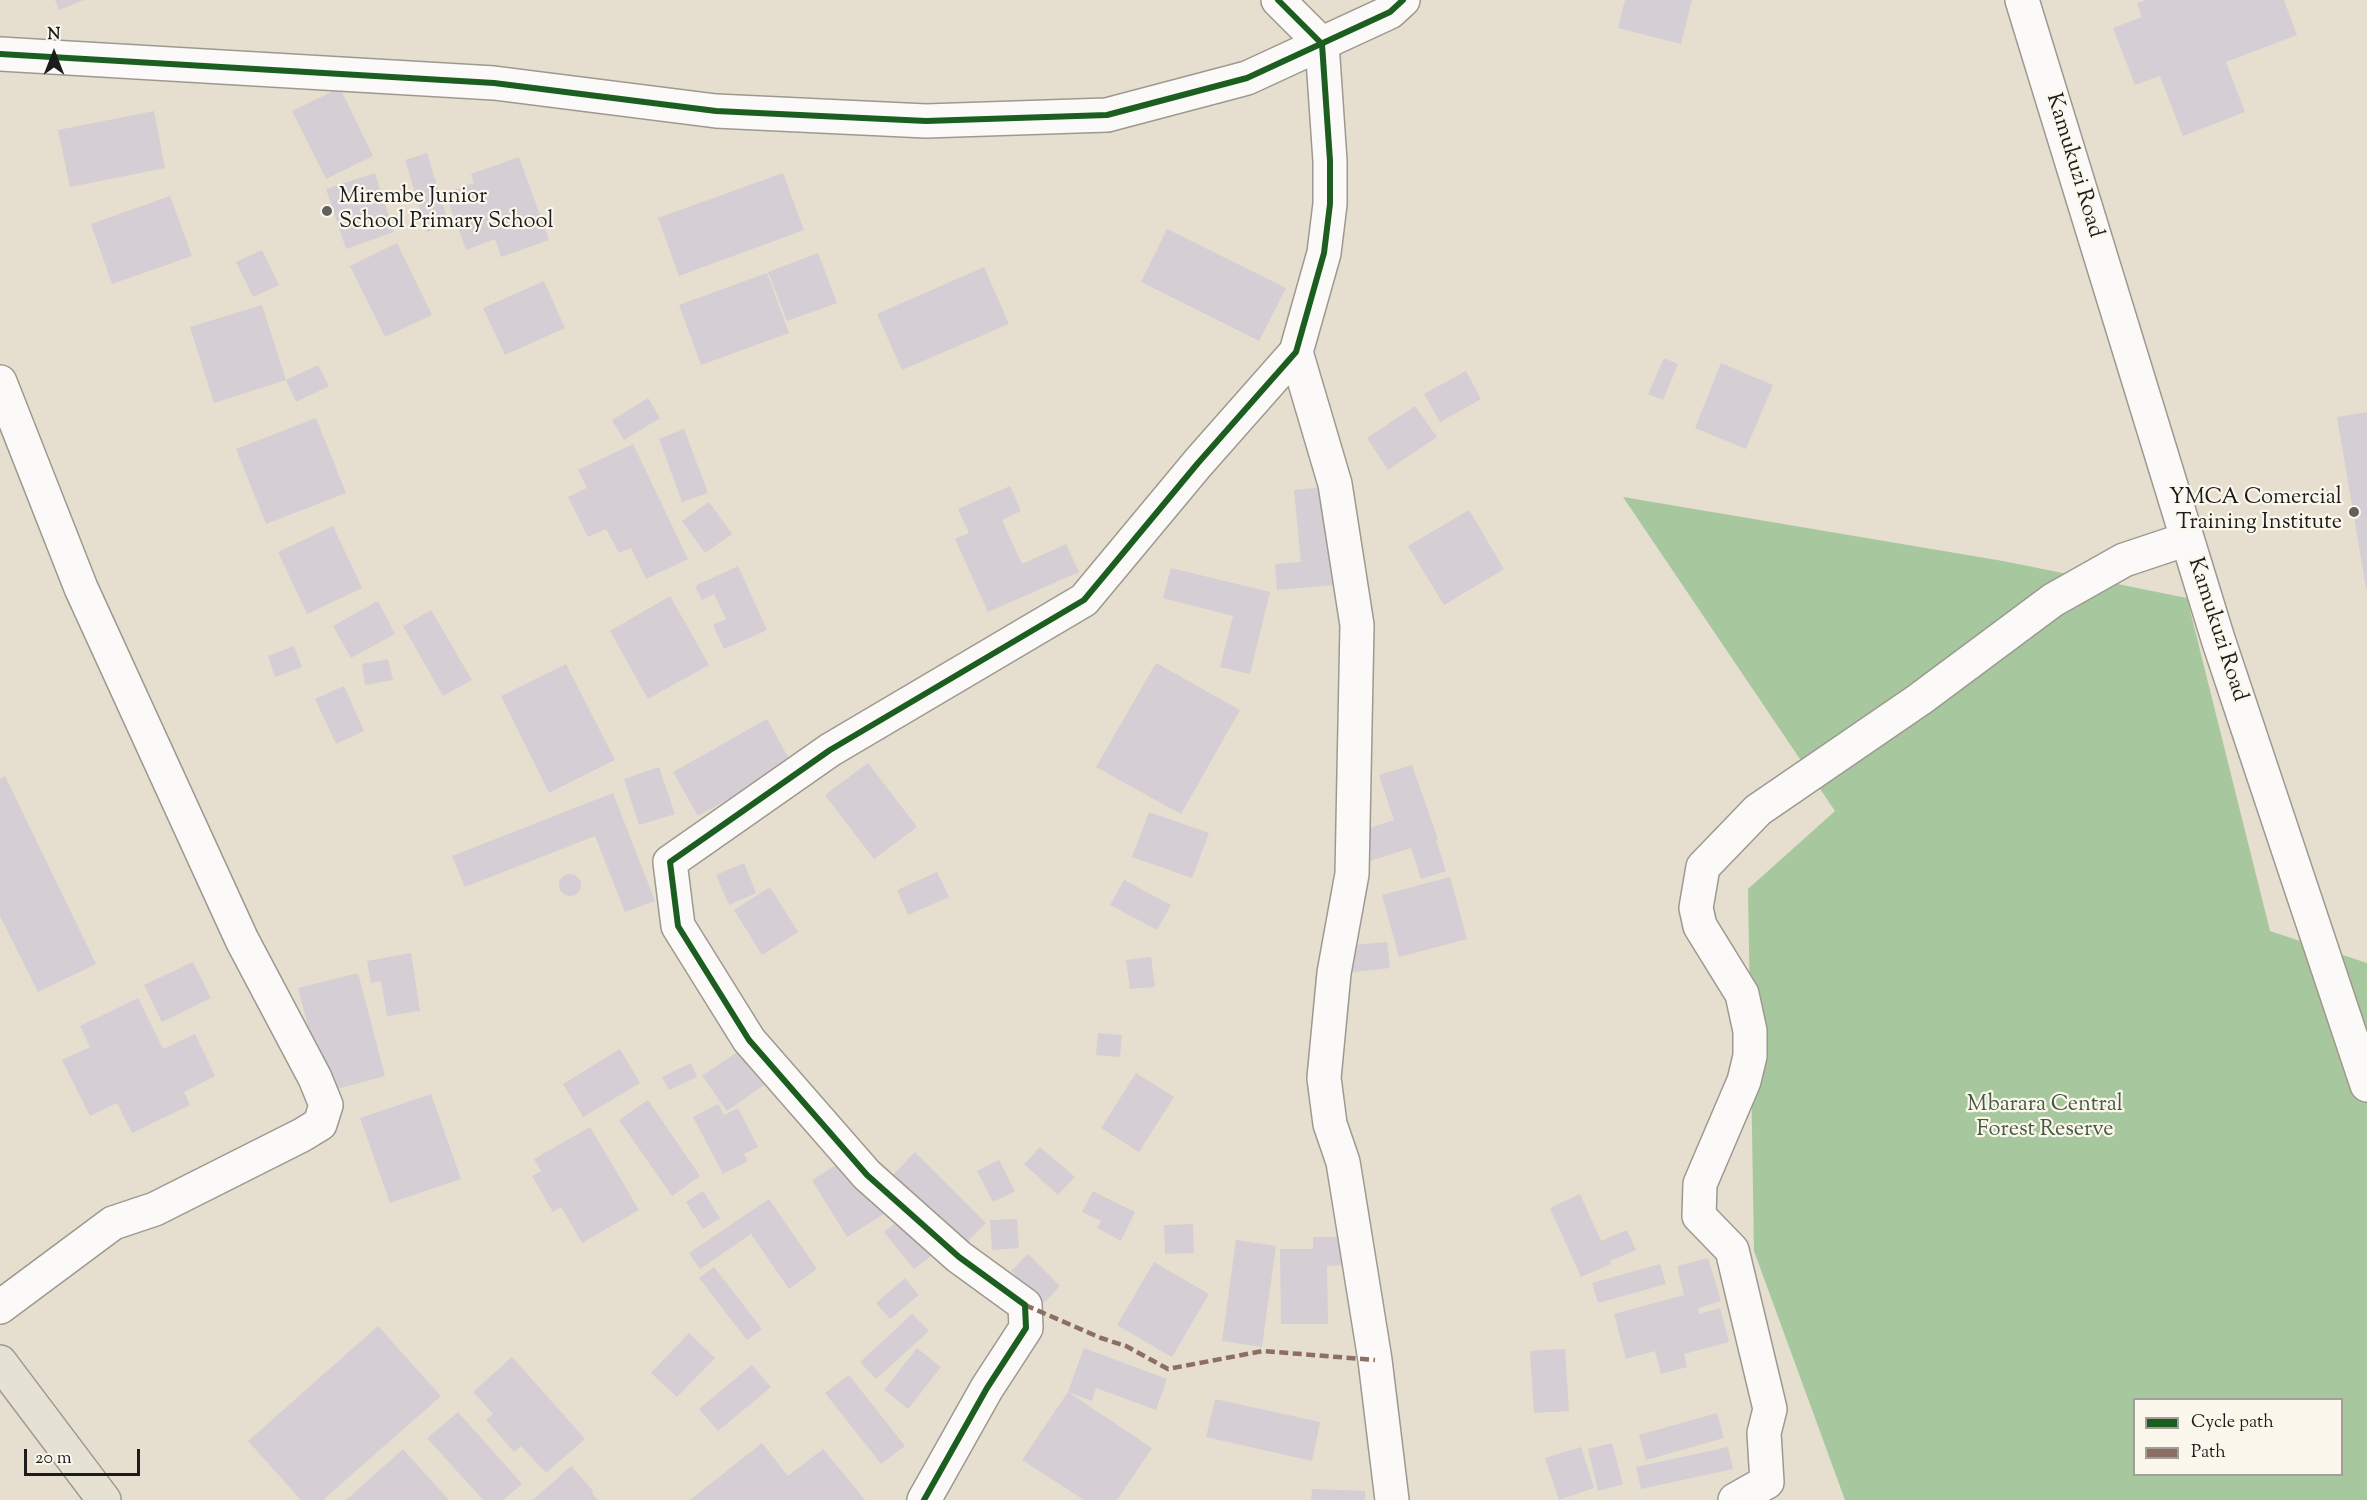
<!DOCTYPE html>
<html>
<head>
<meta charset="utf-8">
<style>
  body { margin:0 }
  #map { position:relative; width:2367px; height:1500px; overflow:hidden; background:#e6dfcf; font-family:"Sorts Mill Goudy",serif }
  canvas { display:block }
  .legend { position:absolute; left:2133px; top:1398px; width:210px; height:78px; box-sizing:border-box; background:#fbf7ec; border:2px solid #a29f99; margin:0; padding:8px 10px; list-style:none; font-size:18px; color:#1c1c1c }
  .legend li { display:flex; align-items:center; gap:12px; height:30px }
  .legend b { width:30px; border:2px solid #a29f99 }
  .north { position:absolute; left:24px; top:24px; width:60px; height:60px; -webkit-text-stroke:4px #fbf7ec; paint-order:stroke; rotate:0deg; font-size:16px; font-weight:700; line-height:24px; text-align:center; color:#1c1c1c }
  .north::after { content:''; display:block; margin:auto; width:21px; height:27px; background:#1c1c1c; clip-path:polygon(50% 0,100% 100%,50% 72%,0 100%) }
  .scale { position:absolute; left:24px; top:1449px; width:116px; height:27px; box-sizing:border-box; border:3px solid #1c1c1c; border-top:0; padding-left:8px; font-size:18px; line-height:21px; white-space:nowrap; color:#1c1c1c; -webkit-text-stroke:4px #fbf7ec; paint-order:stroke }
</style>
</head>
<body>
<div id="map">
<canvas width="2367" height="1500"></canvas>
<ul class="legend">
<li><b style="height:8px;background:#1b5e20"></b>Cycle path</li>
<li><b style="height:8px;background:#8d6e63"></b>Path</li>
</ul>
<div class="north">N</div>
<div class="scale">20 m</div>
</div>
<script>
const c = document.querySelector('canvas').getContext('2d');
c.lineJoin = 'round';
function fill(path, color) { c.fillStyle = color; c.fill(path, 'evenodd'); }
const poly = rows => new Path2D(rows.map(r => 'M' + r).join(''));
function stroke(path, color, width, dash) { c.strokeStyle = color; c.lineWidth = width; c.lineCap = dash ? 'butt' : 'round'; c.setLineDash(dash || []); c.stroke(path); }
function label(font, color, halo, rows, align = 'center') {
  c.font = font + ' "Sorts Mill Goudy",serif'; c.lineWidth = 4.5; c.setLineDash([]); c.textBaseline = 'middle'; c.strokeStyle = halo; c.fillStyle = color; for (const [text, x, y, turn = 0] of rows) {
    c.save(); c.translate(x, y); c.rotate((+turn || 0) * Math.PI / 180); c.textAlign = isNaN(turn) ? turn : align; if (halo) c.strokeText(text, 0, 0); c.fillText(text, 0, 0); c.restore();
  }
}
fill(poly([
  [1623,497,2003,561,2187,598,2270,931,2367,963,2367,1500,1845,1500,1754,1251,1748,889,1835,811],
  [2134,1400,2342,1400,2342,1474,2134,1474]
]), '#a7c89f');
fill(poly([
  [55,0,84,0,59,10],
  [1625,0,1692,0,1681,44,1618,28],
  [2146,0,2284,0,2297,35,2226,62,2245,112,2183,136,2160,76,2135,85,2113,28,2142,17,2137,3],
  [340,88,373,156,326,179,292,111],
  [154,111,165,168,70,187,58,130],
  [427,153,449,225,427,232,405,160],
  [519,157,549,240,501,257,495,239,466,250,445,193,474,183,471,174],
  [375,173,394,232,346,249,326,189],
  [783,173,804,230,679,276,658,218],
  [170,196,192,256,112,284,91,224],
  [1167,229,1286,288,1259,341,1141,282],
  [397,243,432,315,385,337,350,266],
  [262,250,279,285,253,297,236,262],
  [818,253,837,303,787,321,768,272],
  [984,267,1009,324,902,370,877,314],
  [767,273,789,333,701,365,679,305],
  [544,281,565,328,505,355,483,308],
  [262,305,286,380,214,403,190,327],
  [1664,358,1678,364,1663,400,1648,394],
  [1721,363,1773,385,1746,449,1695,428],
  [318,365,329,386,296,402,286,380],
  [1466,371,1481,399,1440,422,1424,394],
  [648,398,660,418,624,440,612,420],
  [1415,406,1437,437,1388,470,1367,438],
  [2367,412,2367,588,2366,588,2337,417],
  [316,418,346,493,266,524,236,449],
  [684,429,708,493,682,502,659,439],
  [633,444,688,559,646,579,631,548,619,553,606,529,588,537,568,497,587,488,578,470],
  [1010,486,1021,511,1002,520,1022,564,1066,544,1079,572,988,612,955,539,969,533,958,509],
  [1323,487,1333,585,1277,590,1275,564,1301,562,1294,490],
  [709,502,732,534,705,553,682,521],
  [1469,510,1504,569,1444,605,1408,546],
  [333,526,362,588,307,614,278,552],
  [738,566,767,630,724,649,713,625,726,619,714,594,702,600,695,586],
  [1171,568,1270,592,1250,674,1220,667,1233,616,1163,598],
  [670,596,709,665,648,699,610,631],
  [378,601,395,634,351,658,333,626],
  [431,610,472,680,443,696,403,626],
  [294,646,302,667,275,677,268,656],
  [388,659,393,680,365,685,362,664],
  [1156,663,1240,710,1181,814,1096,767],
  [566,664,615,760,549,793,501,696],
  [344,686,364,731,336,744,315,699],
  [767,719,792,764,698,816,673,772],
  [868,763,917,827,874,859,825,795],
  [1412,765,1438,839,1436,840,1446,871,1421,879,1411,848,1367,862,1357,832,1394,820,1379,775],
  [659,767,675,814,639,825,624,779],
  [5,776,96,964,38,992,0,916,0,779],
  [613,793,655,901,625,912,595,836,465,887,452,856],
  [1149,812,1209,833,1192,878,1132,857],
  [744,863,756,893,729,905,716,875],
  [937,872,949,897,908,915,897,890],
  '559 885a11 11 0 1 1 22 0a11 11 0 1 1-22 0Z',
  [1450,877,1467,939,1399,957,1382,895],
  [1124,880,1171,905,1157,930,1110,905],
  [770,887,798,932,762,955,734,910],
  [1387,942,1390,968,1345,973,1343,946],
  [411,953,420,1011,387,1016,381,981,371,983,367,961],
  [1151,957,1155,987,1130,989,1126,960],
  [193,962,211,998,162,1022,144,985],
  [358,973,385,1076,325,1092,298,988],
  [138,998,163,1049,195,1034,215,1076,184,1092,190,1105,132,1133,117,1103,90,1116,62,1060,90,1047,80,1026],
  [1098,1033,1122,1035,1120,1057,1096,1055],
  [620,1049,640,1083,583,1117,563,1084],
  [739,1051,764,1085,727,1111,702,1076],
  [691,1063,697,1077,669,1090,662,1077],
  [1136,1073,1174,1097,1139,1152,1101,1128],
  [431,1094,461,1179,390,1203,360,1118],
  [648,1100,700,1176,672,1196,619,1120],
  [718,1104,724,1115,738,1108,758,1147,744,1154,748,1161,723,1174,693,1117],
  [590,1127,639,1210,582,1243,561,1207,553,1212,532,1176,541,1171,534,1159],
  [1040,1147,1075,1177,1058,1195,1024,1164],
  [915,1152,986,1223,957,1252,886,1182],
  [849,1157,884,1214,847,1237,812,1180],
  [999,1160,1015,1191,993,1202,977,1171],
  [703,1191,720,1218,703,1229,686,1202],
  [1093,1191,1135,1212,1121,1241,1097,1228,1101,1221,1082,1212],
  [1580,1194,1601,1241,1627,1230,1636,1250,1610,1261,1611,1264,1581,1277,1550,1208],
  [769,1199,817,1269,789,1289,751,1234,700,1269,689,1253],
  [909,1212,939,1250,914,1269,884,1232],
  [1017,1219,1019,1248,992,1250,990,1220],
  [1193,1224,1194,1253,1165,1254,1164,1225],
  [1313,1237,1348,1237,1348,1265,1327,1266,1328,1324,1281,1324,1280,1249,1313,1249],
  [1236,1240,1276,1246,1262,1347,1222,1341],
  [1028,1254,1060,1286,1044,1303,1011,1271],
  [1708,1258,1721,1301,1698,1308,1699,1314,1720,1308,1729,1342,1684,1354,1687,1367,1661,1374,1655,1351,1626,1359,1614,1314,1684,1295,1677,1266],
  [1154,1262,1209,1294,1172,1357,1117,1325],
  [1660,1264,1666,1284,1598,1303,1592,1283],
  [714,1267,762,1329,747,1340,699,1278],
  [905,1278,919,1295,890,1319,876,1303],
  [912,1314,929,1331,876,1379,860,1362],
  [378,1326,441,1396,323,1500,301,1500,248,1441],
  [689,1333,715,1358,677,1397,651,1373],
  [917,1348,941,1367,908,1409,884,1390],
  [1084,1348,1167,1379,1156,1410,1096,1388,1092,1401,1068,1392,1152,1448,1117,1500,1084,1500,1022,1460,1068,1392],
  [1565,1349,1569,1411,1534,1413,1530,1351],
  [512,1357,585,1439,546,1473,521,1446,514,1452,486,1420,493,1414,473,1392],
  [752,1365,771,1387,718,1431,699,1409],
  [849,1375,905,1446,881,1464,825,1393],
  [1215,1399,1320,1422,1312,1461,1206,1437],
  [458,1412,522,1484,503,1500,483,1500,427,1438],
  [1717,1413,1724,1438,1646,1460,1639,1435],
  [762,1443,788,1476,823,1449,865,1500,690,1500],
  [1612,1443,1623,1484,1598,1491,1588,1449],
  [1581,1447,1594,1488,1559,1500,1545,1458],
  [1728,1447,1733,1469,1641,1489,1636,1467],
  [403,1449,449,1500,346,1500],
  [571,1466,593,1491,592,1493,598,1500,533,1500],
  [1312,1489,1365,1491,1365,1500,1311,1500]
]), '#d5ced4');
const minor = poly([
  [2022,0,2218,639,2367,1085],
  [0,54,494,83,716,111,926,121,1107,115,1247,78,1390,12,1403,0],
  [1296,352,1335,484,1357,625,1352,874,1334,973,1324,1078,1330,1124,1343,1162,1375,1360,1392,1500],
  [0,382,81,588,242,940,315,1078,326,1105,320,1124,302,1135,155,1209,113,1223,0,1307],
  [924,1500,987,1388,1026,1328,1025,1305,959,1257,867,1175,749,1040,678,926,670,862,830,750,1084,600,1198,463,1296,352,1324,253,1330,204,1330,161,1322,44,1278,0],
  [1735,1500,1767,1482,1764,1433,1770,1409,1732,1250,1699,1216,1700,1184,1744,1081,1750,1056,1750,1031,1742,994,1700,926,1696,908,1703,867,1758,810,1920,699,2053,600,2124,560,2187,539]
]);
const major = poly([
  [0,1362,104,1500]
]);
stroke(minor, '#9d9990', 36);
stroke(major, '#9d9990', 36);
stroke(minor, '#fbfaf8', 33);
stroke(major, '#e5e1d3', 33);
stroke(poly([
  [1025,1305,1101,1338,1126,1346,1168,1369,1263,1351,1375,1360]
]), '#8d6e63', 4.5, [9, 4.5]);
stroke(poly([
  [0,54,494,83,716,111,926,121,1107,115,1247,78,1390,12,1403,0],
  [924,1500,987,1388,1026,1328,1025,1305,959,1257,867,1175,749,1040,678,926,670,862,830,750,1084,600,1198,463,1296,352,1324,253,1330,204,1330,161,1322,44,1278,0]
]), '#1b5e20', 6);
for (const [x, y, r, color] of [
  [327,211,6,"#63605b"],
  [2354,512,6,"#63605b"]
]) { const dot = new Path2D(); dot.arc(x, y, r, 0, 2 * Math.PI); c.fillStyle = color; c.fill(dot); stroke(dot, '#fbf7ec', 2); }
label('22px', '#1c1c1c', '#fbf7ec', [
  ["Kamukuzi Road",2073,166,73],
  ["Kamukuzi Road",2216,630,72]
]);
label('22px', '#1c1c1c', '#fbf7ec', [
  ["Mirembe Junior",339,198],
  ["School Primary School",339,223],
  ["YMCA Comercial",2342,499,"right"],
  ["Training Institute",2342,524,"right"]
], 'left');
label('22px', '#455c43', '#fbf7ec', [
  ["Mbarara Central",2045,1106],
  ["Forest Reserve",2045,1131]
]);
</script>
</body>
</html>
